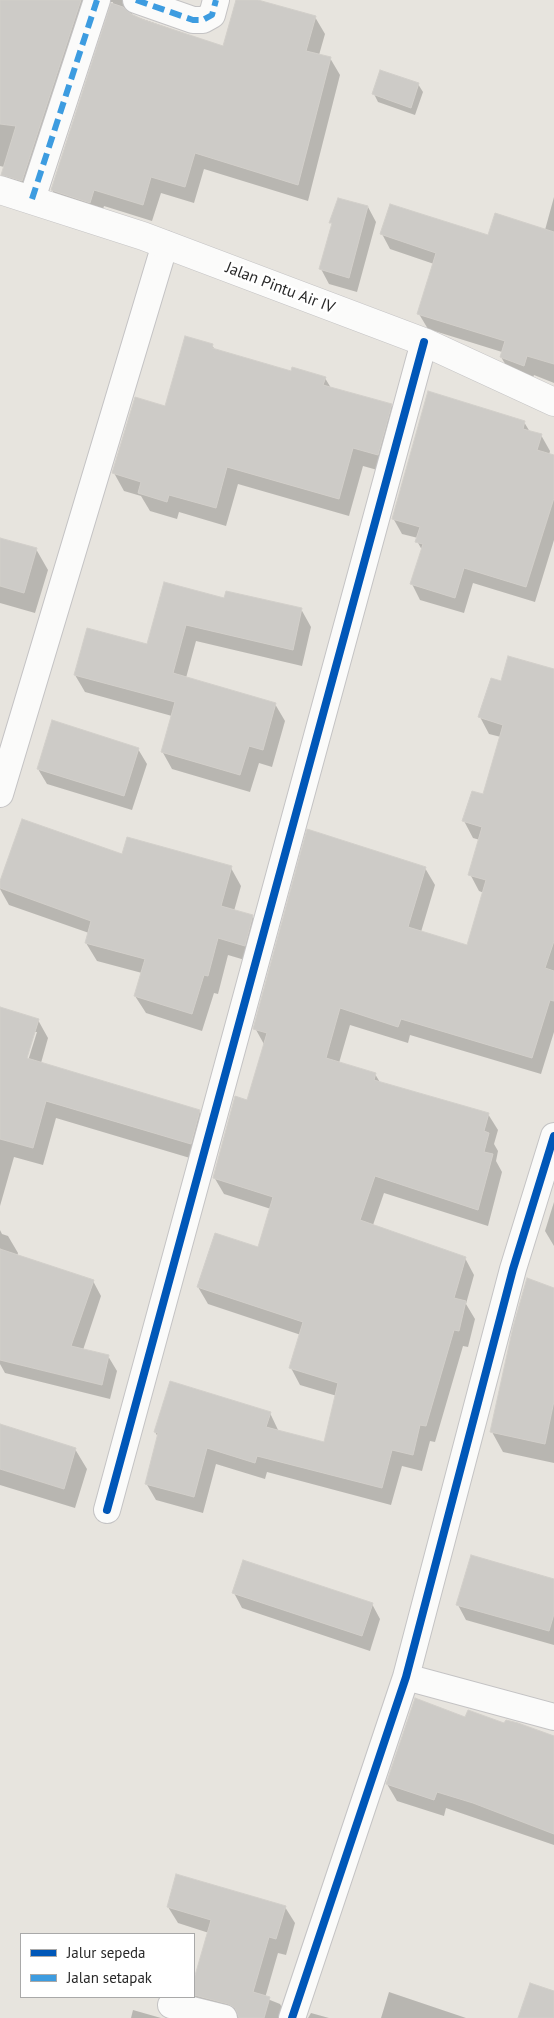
<!DOCTYPE html>
<html>
<head>
<meta charset="utf-8">
<style>
  body { margin:0 }
  #map { position:relative; width:554px; height:2018px; overflow:hidden; background:#e7e4de; font-family:"PT Sans",sans-serif }
  canvas { display:block }
  .legend { position:absolute; left:20px; top:1933px; width:175px; height:65px; box-sizing:border-box; background:#fff; border:1px solid #a9a9a9; margin:0; padding:6px 9px; list-style:none; font-size:15px; color:#282828 }
  .legend li { display:flex; align-items:center; gap:10px; height:25px }
  .legend b { width:25px; border:1px solid #a9a9a9 }
</style>
</head>
<body>
<div id="map">
<canvas width="554" height="2018"></canvas>
<ul class="legend">
<li><b style="height:6px;background:#0057b8"></b>Jalur sepeda</li>
<li><b style="height:6px;background:#3d9ce0"></b>Jalan setapak</li>
</ul>
</div>
<script>
const c = document.querySelector('canvas').getContext('2d');
c.lineJoin = 'round';
function fill(path, color) { c.fillStyle = color; c.fill(path, 'evenodd'); }
const poly = rows => new Path2D(rows.map(r => 'M' + r).join(''));
function stroke(path, color, width, dash) { c.strokeStyle = color; c.lineWidth = width; c.lineCap = dash ? 'butt' : 'round'; c.setLineDash(dash || []); c.stroke(path); }
function label(font, color, halo, rows, align = 'center') {
  c.font = font + ' "PT Sans",sans-serif'; c.lineWidth = 5; c.setLineDash([]); c.textBaseline = 'middle'; c.strokeStyle = halo; c.fillStyle = color; for (const [text, x, y, turn = 0] of rows) {
    c.save(); c.translate(x, y); c.rotate((+turn || 0) * Math.PI / 180); c.textAlign = isNaN(turn) ? turn : align; if (halo) c.strokeText(text, 0, 0); c.fillText(text, 0, 0); c.restore();
  }
}
fill(poly([
  [9,0,173,0,136,5,131,15,224,47,237,0,254,0,315,17,325,34,319,55,330,58,340,75,308,201,204,169,194,203,161,193,152,221,104,206,100,219,62,206,52,190,113,2,103,2,32,197,12,191,2,175,4,167,0,166,0,3],
  [418,84,423,92,415,115,378,102,374,94],
  [554,197,554,383,534,375,532,380,510,372,501,357,502,352,428,329,419,314,434,264,390,249,382,234,489,237,545,230],
  [339,199,368,207,376,222,357,292,329,284,321,269],
  [212,345,215,350,292,372,325,378,331,388,391,405,401,424,388,473,363,466,349,516,238,484,226,526,179,512,177,519,150,511,141,496,124,491,114,473],
  [524,422,530,432,541,435,550,451,549,455,554,457,554,540,535,602,473,583,464,613,420,600,412,584,422,550,417,541,418,538,402,534,393,518],
  [0,540,36,549,48,570,35,613,0,603],
  [225,600,301,609,311,627,302,666,196,641,186,678,275,704,285,721,272,767,259,763,250,792,172,769,162,751,172,716,85,692,75,675,148,646],
  [554,670,554,1032,541,1074,410,1035,408,1043,350,1025,339,1063,375,1074,381,1084,488,1114,498,1130,494,1144,498,1151,496,1161,502,1172,488,1226,384,1193,373,1225,465,1258,474,1275,466,1304,475,1319,468,1347,463,1346,435,1442,430,1441,422,1471,402,1466,391,1505,267,1472,265,1479,216,1464,203,1513,156,1500,146,1483,158,1437,155,1432,270,1413,279,1432,325,1444,337,1396,300,1385,291,1368,301,1335,208,1304,198,1287,258,1248,271,1209,224,1194,214,1177,247,1102,265,1046,255,1028,425,868,435,885,421,932,468,946,484,893,479,891,470,874,480,840,473,838,464,821,484,796,501,737,489,734,480,717,501,683],
  [138,749,147,764,132,810,47,784,38,769],
  [123,856,231,868,241,886,234,911,252,916,262,934,255,963,228,955,218,994,214,993,202,1031,146,1013,135,996,142,973,97,961,86,943,89,933,9,905,0,889,0,885],
  [0,1008,38,1020,48,1038,41,1063,199,1111,209,1129,200,1161,56,1118,43,1165,14,1157,0,1206],
  [34,1032,37,1032,27,1064,24,1063],
  [554,1202,554,1246,545,1231],
  [0,1230,2,1234,8,1236,18,1253,9,1286,0,1283],
  [93,1281,101,1296,83,1350,108,1356,117,1371,110,1399,5,1373,0,1364,0,1345],
  [554,1289,554,1463,503,1452,492,1432],
  [0,1425,75,1449,87,1469,75,1508,0,1485],
  [554,1580,554,1645,466,1620,458,1605],
  [234,1593,372,1604,380,1619,370,1651,242,1608],
  [466,1719,554,1740,554,1845,446,1808,444,1816,397,1801,387,1784],
  [168,1907,285,1907,295,1923,286,1955,278,1953,265,1998,280,2004,288,2018,230,2018,184,1997,194,1997,194,1976,196,1976,209,1933,178,1923],
  [389,1992,466,2018,381,2018],
  [133,2010,161,2018,131,2018],
  [311,2013,329,2018,308,2018]
]), '#0003');
const building = poly([
  [0,0,81,0,22,181,1,175,16,126,0,124,0,0],
  [236,0,258,0,316,16,306,51,331,57,298,185,195,153,185,187,151,177,143,205,94,190,90,203,51,190,111,3,123,7,131,14,144,20,223,46,236,0],
  [380,70,419,83,411,108,372,94,380,70],
  [338,198,368,206,349,278,319,269,332,223,329,223,338,198],
  [390,204,488,235,495,213,554,232,554,364,527,356,524,366,500,357,505,341,417,314,436,253,380,234,390,204],
  [185,336,213,344,212,348,291,371,292,367,326,377,323,385,392,404,378,455,353,448,339,499,227,467,216,508,169,495,167,502,138,493,141,482,112,473,135,397,165,406,185,336],
  [428,391,525,421,523,429,542,434,537,450,554,455,554,498,526,587,464,568,455,598,410,584,423,544,415,542,420,527,392,519,428,391],
  [0,538,37,548,24,593,0,586,0,538],
  [164,582,224,598,226,591,302,608,293,650,186,625,173,673,276,703,263,750,249,746,240,775,161,752,175,702,74,675,87,628,147,644,164,582],
  [508,656,554,669,554,941,545,968,554,971,554,1001,550,1000,532,1058,401,1019,398,1027,340,1008,326,1058,376,1073,374,1080,489,1113,484,1131,489,1133,484,1152,493,1154,478,1210,375,1176,360,1220,466,1257,454,1298,466,1301,459,1331,454,1330,426,1426,420,1425,413,1455,392,1450,382,1488,257,1456,255,1463,207,1448,194,1497,145,1484,158,1433,154,1432,170,1381,271,1412,266,1427,324,1442,338,1383,289,1368,303,1322,197,1287,215,1233,258,1247,273,1197,213,1178,235,1096,247,1100,267,1033,253,1029,307,829,426,867,408,927,467,945,486,880,468,875,482,827,462,821,472,791,483,794,503,725,478,717,491,678,501,681,508,656],
  [52,720,139,748,124,796,37,769,52,720],
  [22,819,122,854,127,837,232,866,221,906,253,915,245,946,218,938,208,976,204,975,192,1014,134,996,145,959,85,943,91,921,0,888,0,881,22,819],
  [0,1007,39,1019,27,1058,200,1110,191,1144,46,1101,33,1148,0,1139,0,1007],
  [0,1249,94,1280,71,1346,109,1355,102,1385,0,1360,0,1249],
  [527,1278,554,1288,554,1401,545,1444,490,1432,513,1327,527,1278],
  [0,1424,76,1448,64,1489,0,1469,0,1424],
  [471,1555,554,1579,554,1614,549,1631,456,1605,471,1555],
  [243,1560,373,1603,362,1636,232,1593,243,1560],
  [415,1698,465,1717,468,1710,504,1723,506,1720,518,1723,554,1736,554,1834,473,1803,437,1792,434,1800,386,1784,415,1698],
  [176,1874,286,1906,276,1939,269,1937,253,1992,270,1997,264,2018,239,2018,235,2008,228,2004,194,1995,194,1979,211,1920,167,1907,176,1874],
  [530,1983,554,1991,554,2018,518,2018,530,1983]
]);
fill(building, '#cdcbc7');
stroke(building, '#d2cfca', 1);
const minor = poly([
  [136,0,193,20,203,20,212,15,216,0],
  [32,199,97,0],
  [0,794,165,244],
  [107,1510,424,342],
  [406,1677,554,1717],
  [171,2005,224,2018],
  [292,2018,406,1677,513,1269,554,1136]
]);
const secondary = poly([
  [0,190,143,236,424,342,554,402]
]);
stroke(minor, '#c4c3c4', 28);
stroke(secondary, '#c4c3c4', 29);
stroke(minor, '#fbfbfa', 26);
stroke(secondary, '#fbfbfa', 28);
stroke(poly([
  [136,0,193,20,203,20,212,15,216,0],
  [32,199,97,0]
]), '#3d9ce0', 6, [12, 6]);
stroke(poly([
  [107,1510,424,342],
  [292,2018,406,1677,513,1269,554,1136]
]), '#0057b8', 8);
label('16px', '#282828', '#fff', [
  ["Jalan Pintu Air IV",280,288,21]
]);
</script>
</body>
</html>
